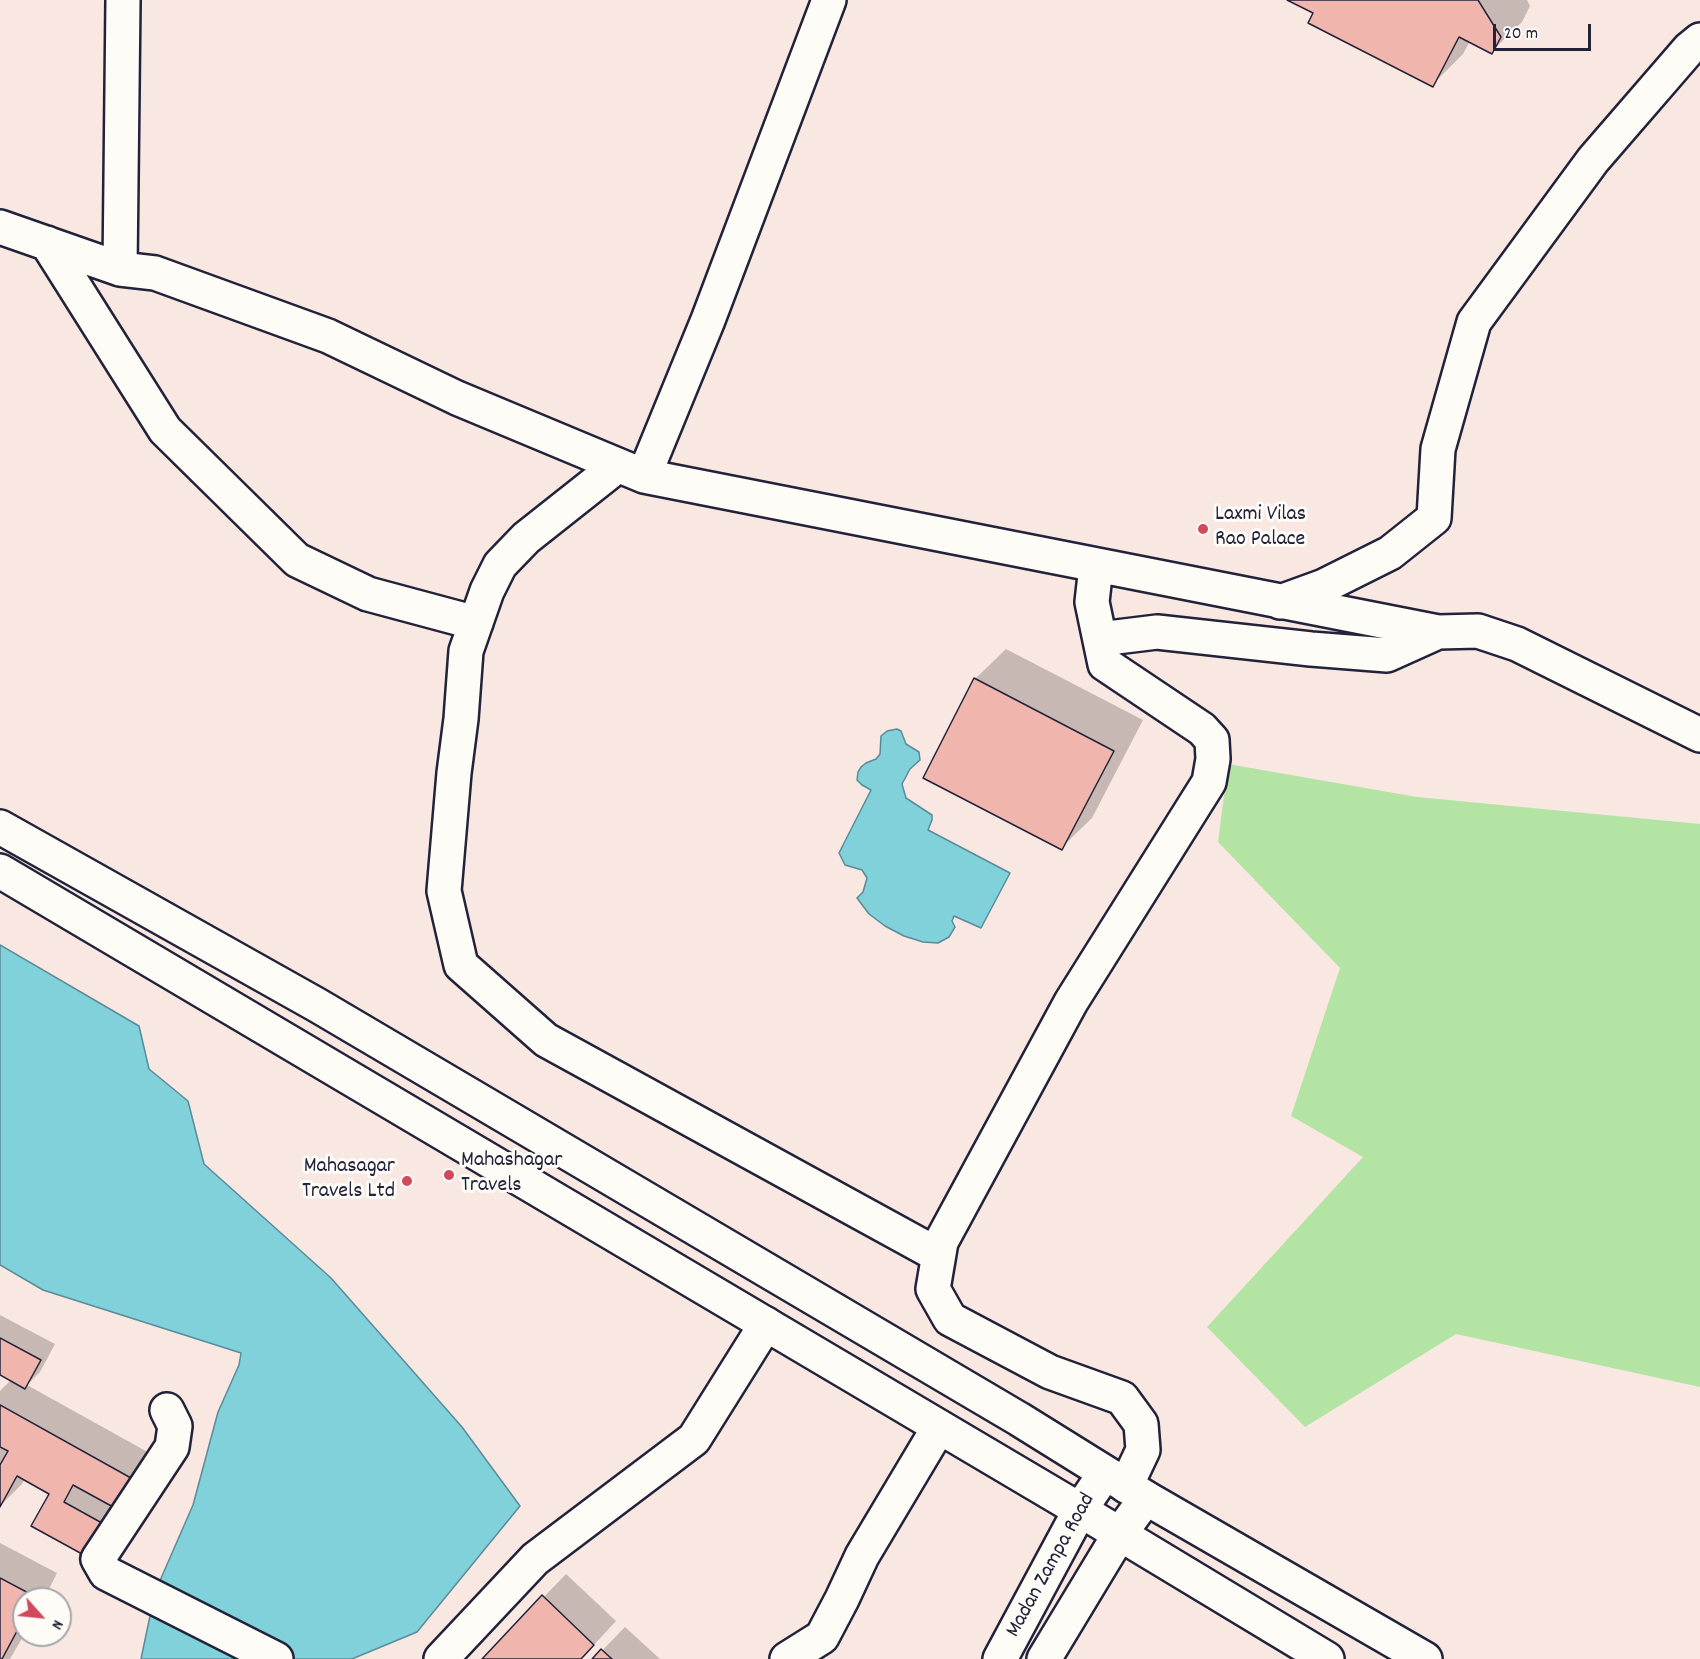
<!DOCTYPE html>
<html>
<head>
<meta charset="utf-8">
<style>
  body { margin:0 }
  #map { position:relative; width:1700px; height:1659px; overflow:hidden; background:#f9e7e1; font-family:Dekko,sans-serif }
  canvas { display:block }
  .north { position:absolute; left:12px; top:1587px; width:60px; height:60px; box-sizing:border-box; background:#fdfcf7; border:2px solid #a5a5ac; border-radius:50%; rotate:117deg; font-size:16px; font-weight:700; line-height:24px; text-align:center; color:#22223b }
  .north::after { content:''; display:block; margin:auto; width:21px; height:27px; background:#d1495b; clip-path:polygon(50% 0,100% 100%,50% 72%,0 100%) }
  .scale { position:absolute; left:1493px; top:24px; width:98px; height:27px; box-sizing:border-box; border:3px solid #22223b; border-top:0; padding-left:8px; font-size:18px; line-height:21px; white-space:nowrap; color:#22223b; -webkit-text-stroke:4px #fdfcf7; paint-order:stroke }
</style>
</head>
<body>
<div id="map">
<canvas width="1700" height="1659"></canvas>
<div class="north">N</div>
<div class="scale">20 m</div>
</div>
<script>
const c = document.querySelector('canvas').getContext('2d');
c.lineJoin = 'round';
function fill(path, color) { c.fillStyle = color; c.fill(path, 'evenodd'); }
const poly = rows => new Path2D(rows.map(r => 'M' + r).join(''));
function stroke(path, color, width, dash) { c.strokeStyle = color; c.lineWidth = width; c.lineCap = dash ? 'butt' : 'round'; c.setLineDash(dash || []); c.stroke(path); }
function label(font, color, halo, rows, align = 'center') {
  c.font = font + ' Dekko,sans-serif'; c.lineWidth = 6; c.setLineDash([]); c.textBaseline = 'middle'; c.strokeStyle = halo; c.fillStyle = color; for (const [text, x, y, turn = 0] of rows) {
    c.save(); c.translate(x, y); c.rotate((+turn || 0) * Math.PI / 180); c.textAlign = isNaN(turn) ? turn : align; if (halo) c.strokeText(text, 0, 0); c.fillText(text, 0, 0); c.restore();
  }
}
fill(poly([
  [1228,764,1417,797,1700,824,1700,1387,1456,1334,1305,1427,1207,1327,1363,1157,1291,1116,1340,968,1218,842]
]), '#b3e4a4');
const water = poly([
  [897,729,901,731,906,744,919,752,920,760,910,769,902,784,906,798,932,815,932,820,928,830,1010,873,981,928,954,916,952,921,955,927,949,937,938,943,923,942,904,936,885,926,869,914,857,898,863,892,867,878,862,870,845,865,839,853,871,790,862,785,857,780,858,772,861,767,866,763,876,759,880,754,881,736,887,731,897,729],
  [0,945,139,1026,149,1069,188,1101,204,1164,331,1278,462,1427,520,1506,417,1632,352,1659,141,1659,155,1592,193,1505,218,1412,239,1365,241,1353,43,1290,0,1265,0,945]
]);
fill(water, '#80d1d9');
stroke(water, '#5a8b9a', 1.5);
fill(poly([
  [1290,0,1527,0,1530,6,1522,22,1491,52,1470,41,1463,54,1432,85,1315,13],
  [1006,649,1143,720,1092,818,1061,848,975,679],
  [0,1315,55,1344,40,1372,27,1385,153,1455,93,1558,51,1493,25,1479,22,1484,0,1506,0,1391,11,1380,0,1374],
  [0,1543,57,1573,44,1599,24,1599,24,1635,10,1659,0,1659],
  [566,1574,616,1621,581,1659,484,1659],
  [625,1627,660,1659,594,1659]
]), '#0003');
const building = poly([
  [1287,0,1478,0,1501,37,1492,54,1459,37,1433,87,1308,23,1313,13,1287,0],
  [974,678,1114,751,1062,850,923,778,974,678],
  [0,1338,41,1360,25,1389,0,1375,0,1338],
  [0,1405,131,1478,115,1508,73,1485,64,1502,111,1528,93,1560,31,1526,49,1494,17,1476,0,1507,0,1465,8,1451,0,1447,0,1405],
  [0,1578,36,1597,34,1599,24,1599,24,1618,2,1659,0,1659,0,1578],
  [542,1595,594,1645,581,1659,482,1659,542,1595],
  [601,1649,612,1659,592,1659,601,1649]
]);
fill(building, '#f0b5ad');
stroke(building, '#22223b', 1.5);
const minor = poly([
  [0,227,120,269,155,273,328,336,457,398,644,476,1438,632,1478,631,1517,644,1700,735],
  [47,243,165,430,297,560,368,594,476,623],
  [120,269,123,0],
  [617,466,526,538,500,565,487,591,466,651,461,719,454,773,444,891,461,965,546,1040,938,1255],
  [644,476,708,320,829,0],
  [1096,566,1092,602,1105,664,1202,729,1212,740,1213,759,1209,782,1071,1002,941,1242,933,1289,950,1319,1050,1372,1122,1398,1141,1424,1143,1450,1126,1486],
  [1280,602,1324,586,1390,553,1434,518,1438,449,1474,322,1593,160,1689,49,1700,40],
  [1100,639,1157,632,1311,649,1387,655,1438,632],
  [167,1410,175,1426,172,1447,98,1559,106,1573,276,1659],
  [441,1659,535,1559,694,1439,766,1324],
  [787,1659,822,1637,842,1599,862,1556,939,1427]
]);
const major = poly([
  [1000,1659,1080,1510,1105,1473],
  [1044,1659,1119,1535,1146,1498]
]);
const highway = poly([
  [0,827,317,1005,1019,1419,1146,1498,1425,1659],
  [0,871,1080,1510,1327,1659]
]);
stroke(minor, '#22223b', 38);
stroke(major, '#22223b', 38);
stroke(highway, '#22223b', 38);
stroke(minor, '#fdfcf7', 33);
stroke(major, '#fdfcf7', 33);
stroke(highway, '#fdfcf7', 33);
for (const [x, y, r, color] of [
  [1203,529,6,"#d1495b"],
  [449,1175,6,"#d1495b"],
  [407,1181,6,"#d1495b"]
]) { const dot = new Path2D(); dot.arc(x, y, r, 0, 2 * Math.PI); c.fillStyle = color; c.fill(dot); stroke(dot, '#fdfcf7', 2); }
label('22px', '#22223b', '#fdfcf7', [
  ["Laxmi Vilas",1215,516],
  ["Rao Palace",1215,541],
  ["Mahashagar",461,1162],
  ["Travels",461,1187],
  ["Mahasagar",395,1168,"right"],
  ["Travels Ltd",395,1193,"right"]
], 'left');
label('22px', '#22223b', '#fdfcf7', [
  ["Madan Zampa Road",1052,1566,-61]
]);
</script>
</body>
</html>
